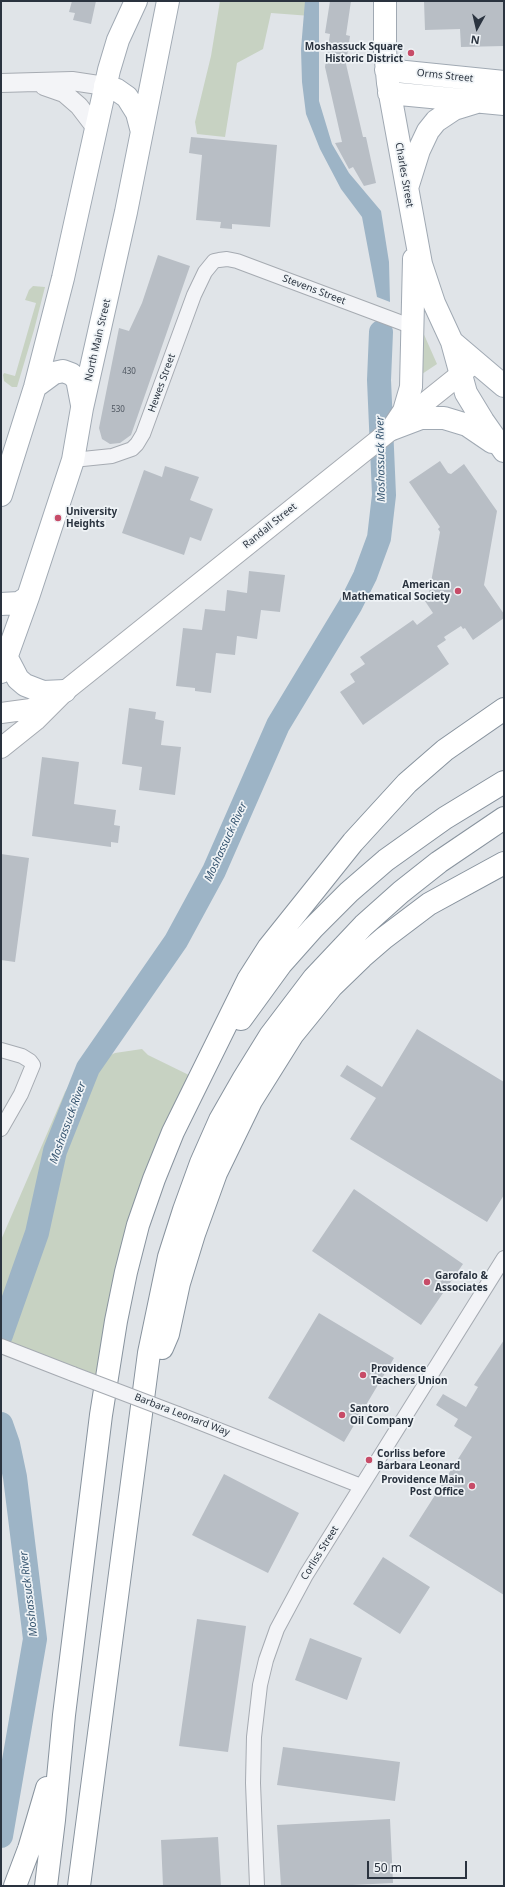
<!DOCTYPE html>
<html>
<head>
<meta charset="utf-8">
<style>
  body { margin:0 }
  #map { position:relative; width:505px; height:1887px; overflow:hidden; background:#e0e4e8; font-family:"Noto Sans",sans-serif }
  canvas { display:block }
  .frame { position:absolute; inset:0; border:2px solid #2a333f; pointer-events:none }
  .north { position:absolute; left:457px; top:8px; width:40px; height:40px; -webkit-text-stroke:3px #eff3f6; paint-order:stroke; rotate:188deg; font-size:11px; font-weight:700; line-height:16px; text-align:center; color:#2a333f }
  .north::after { content:''; display:block; margin:auto; width:14px; height:18px; background:#2a333f; clip-path:polygon(50% 0,100% 100%,50% 72%,0 100%) }
  .scale { position:absolute; left:367px; top:1861px; width:100px; height:18px; box-sizing:border-box; border:2px solid #2a333f; border-top:0; padding-left:5px; font-size:12px; line-height:14px; white-space:nowrap; color:#2a333f; -webkit-text-stroke:3px #eff3f6; paint-order:stroke }
</style>
</head>
<body>
<div id="map">
<canvas width="505" height="1887"></canvas>
<div class="frame"></div>
<div class="north">N</div>
<div class="scale">50 m</div>
</div>
<script>
const c = document.querySelector('canvas').getContext('2d');
c.lineJoin = 'round';
function fill(path, color) { c.fillStyle = color; c.fill(path, 'evenodd'); }
const poly = rows => new Path2D(rows.map(r => 'M' + r).join(''));
function stroke(path, color, width, dash) { c.strokeStyle = color; c.lineWidth = width; c.lineCap = dash ? 'butt' : 'round'; c.setLineDash(dash || []); c.stroke(path); }
function label(font, color, halo, rows, align = 'center') {
  c.font = font + ' "Noto Sans",sans-serif'; c.lineWidth = 3.5; c.setLineDash([]); c.textBaseline = 'middle'; c.strokeStyle = halo; c.fillStyle = color; for (const [text, x, y, turn = 0] of rows) {
    c.save(); c.translate(x, y); c.rotate((+turn || 0) * Math.PI / 180); c.textAlign = isNaN(turn) ? turn : align; if (halo) c.strokeText(text, 0, 0); c.fillText(text, 0, 0); c.restore();
  }
}
fill(poly([
  [220,1,311,1,311,16,271,13,263,49,237,63,225,137,197,134,195,122,211,56],
  [33,286,45,287,34,330,17,387,12,387,4,381,3,375,4,373,15,376,36,303,25,300,29,290],
  [422,330,437,364,422,374,423,350],
  [142,1049,148,1055,195,1078,166,1139,105,1380,1,1343,1,1240,65,1092,79,1070,115,1053]
]), '#c7d2c2');
fill(poly([
  [305,1,319,1,319,101,332,144,349,173,381,211,389,262,390,302,377,297,362,217,341,189,320,149,306,114,302,82,301,49]
]), '#9db4c6');
stroke(poly([
  [1,1335,37,1233,55,1151,88,1068,176,941,214,871,278,725,351,604,365,576,379,538,384,495,379,380,381,332],
  [1,1424,8,1444,15,1477,35,1639,1,1836]
]), '#9db4c6', 24);
fill(poly([
  [72,1,96,1,91,24,73,20,75,13,69,12],
  [330,1,351,1,346,35,350,36,346,64,363,137,366,137,376,183,364,186,353,167,349,169,335,143,342,142,325,67,330,34,325,33],
  [424,1,504,1,504,46,461,47,460,29,425,30],
  [191,137,277,145,270,227,232,224,232,229,220,228,221,222,196,220,202,155,189,153],
  [158,255,190,266,131,435,120,443,110,444,102,439,99,428,119,328,129,331,142,303],
  [440,461,448,473,451,474,464,464,497,511,484,585,504,614,504,618,473,640,465,628,463,629,461,626,444,637,446,640,437,646,449,664,363,725,340,692,355,682,350,674,365,664,360,657,413,620,417,625,433,613,425,601,428,599,440,532,438,529,440,527,409,482],
  [165,466,199,477,190,500,213,509,201,541,190,537,184,555,122,533,144,470,162,477],
  [249,571,285,575,280,612,261,610,257,639,237,636,235,655,216,653,211,693,195,691,195,688,176,686,183,628,202,630,205,609,225,611,227,590,247,593],
  [129,708,156,712,155,719,164,721,161,745,181,747,175,795,139,790,142,767,122,764],
  [42,757,79,762,74,804,116,810,114,825,120,826,118,843,111,842,111,847,32,836],
  [1,854,29,858,15,962,1,960],
  [417,1029,504,1082,504,1195,487,1222,350,1139,376,1098,340,1076,347,1065,382,1087],
  [354,1189,463,1264,421,1325,312,1251],
  [319,1313,394,1358,344,1442,268,1398],
  [504,1340,504,1595,409,1536,472,1437,454,1426,458,1419,436,1405,443,1394,466,1407,478,1387,474,1385],
  [224,1474,299,1513,268,1573,192,1535],
  [383,1557,430,1587,400,1634,353,1604],
  [197,1619,246,1626,228,1752,179,1746],
  [310,1638,362,1658,347,1700,295,1680],
  [283,1747,400,1762,395,1801,277,1785],
  [390,1819,393,1883,332,1886,281,1886,277,1825],
  [218,1837,221,1886,163,1886,161,1840]
]), '#b8bec5');
const minor = poly([
  [73,460,112,456,132,449,137,444,143,434,194,295,205,272,214,261,219,260,227,259,237,261,413,327],
  [1,1050,22,1056,30,1061,33,1065,21,1094,1,1129],
  [1,1346,73,1374],
  [178,1414,361,1486],
  [257,1886,253,1783,254,1737,260,1685,266,1660,277,1629,306,1575,504,1258]
]);
const tertiary = poly([
  [1,83,72,81,105,86],
  [44,86,64,93,79,106,95,127]
]);
const secondary = poly([
  [1,713,31,709,51,698],
  [1,748,36,720,65,691,472,365]
]);
const primary = poly([
  [385,1,385,50,388,83,421,264,434,303,452,342,466,393,483,421,504,451],
  [386,70,504,82],
  [105,86,117,90,127,97,137,113,142,132],
  [389,93,504,104],
  [408,185,419,150,428,131,436,121,454,109,480,101],
  [452,342,504,386],
  [35,387,54,373,63,371,71,374,77,379,82,405],
  [392,429,404,411,411,387,414,259],
  [392,429,421,418,444,418,467,425,492,442],
  [1,495,35,387,63,278,109,70,118,40,136,1],
  [1,604,19,603,28,597],
  [6,656,18,679,25,685,43,692,65,691],
  [1,672,28,597,73,460,82,408,126,212,168,1]
]);
const motorway = poly([
  [241,1019,281,964,313,928,349,892,386,860,445,818,504,782],
  [162,1348,168,1334,179,1283,194,1234,216,1173,251,1101,293,1034,332,986,362,957,384,938,429,904,504,863],
  [15,1886,29,1849,47,1788],
  [46,1886,54,1820,64,1715,101,1415,116,1321,126,1272,138,1225,154,1179,173,1132,248,980,269,947,353,842,407,783,445,750,504,709],
  [79,1886,149,1353,169,1257,184,1210,201,1163,220,1120,244,1078,270,1036,314,978,364,925,401,892,439,862,504,818]
]);
stroke(minor, '#a6abb2', 16);
stroke(tertiary, '#a6abb2', 20);
stroke(secondary, '#a6abb2', 22);
stroke(primary, '#a0a9b3', 24);
stroke(motorway, '#88939e', 24);
stroke(minor, '#f3f4f7', 14);
stroke(tertiary, '#f3f4f7', 18);
stroke(secondary, '#fff', 20);
stroke(primary, '#fff', 22);
stroke(motorway, '#fff', 22);
const minorBridge = poly([
  [73,1374,178,1414]
]);
stroke(minorBridge, '#a6abb2', 16, []);
stroke(minorBridge, '#f3f4f7', 14);
for (const [x, y, r, color] of [
  [411,53,4,"#c74c68"],
  [58,518,4,"#c74c68"],
  [458,591,4,"#c74c68"],
  [427,1282,4,"#c74c68"],
  [363,1375,4,"#c74c68"],
  [342,1415,4,"#c74c68"],
  [369,1460,4,"#c74c68"],
  [472,1486,4,"#c74c68"]
]) { const dot = new Path2D(); dot.arc(x, y, r, 0, 2 * Math.PI); c.fillStyle = color; c.fill(dot); stroke(dot, '#eff3f6', 1.5); }
label('8px', '#4e5660', null, [
  ["430",129,372],
  ["530",118,410]
]);
label('bold 10px', '#2a333f', '#eff3f6', [
  ["Moshassuck Square",403,47,"right"],
  ["Historic District",403,59,"right"],
  ["University",66,512],
  ["Heights",66,524],
  ["American",450,585,"right"],
  ["Mathematical Society",450,597,"right"],
  ["Garofalo &",435,1276],
  ["Associates",435,1288],
  ["Providence",371,1369],
  ["Teachers Union",371,1381],
  ["Santoro",350,1409],
  ["Oil Company",350,1421],
  ["Corliss before",377,1454],
  ["Barbara Leonard",377,1466],
  ["Providence Main",464,1480,"right"],
  ["Post Office",464,1492,"right"]
], 'left');
label('10px', '#2a333f', '#eff3f6', [
  ["Orms Street",445,76,6],
  ["Charles Street",404,175,80],
  ["Stevens Street",314,290,21],
  ["North Main Street",98,340,-77],
  ["Hewes Street",162,383,-70],
  ["Randall Street",270,526,-39],
  ["Barbara Leonard Way",182,1415,21],
  ["Corliss Street",320,1553,-58]
]);
label('italic 11px', '#365570', '#eff3f6', [
  ["Moshassuck River",381,459,-91],
  ["Moshassuck River",226,842,-65],
  ["Moshassuck River",68,1123,-70],
  ["Moshassuck River",29,1594,-97]
]);
</script>
</body>
</html>
